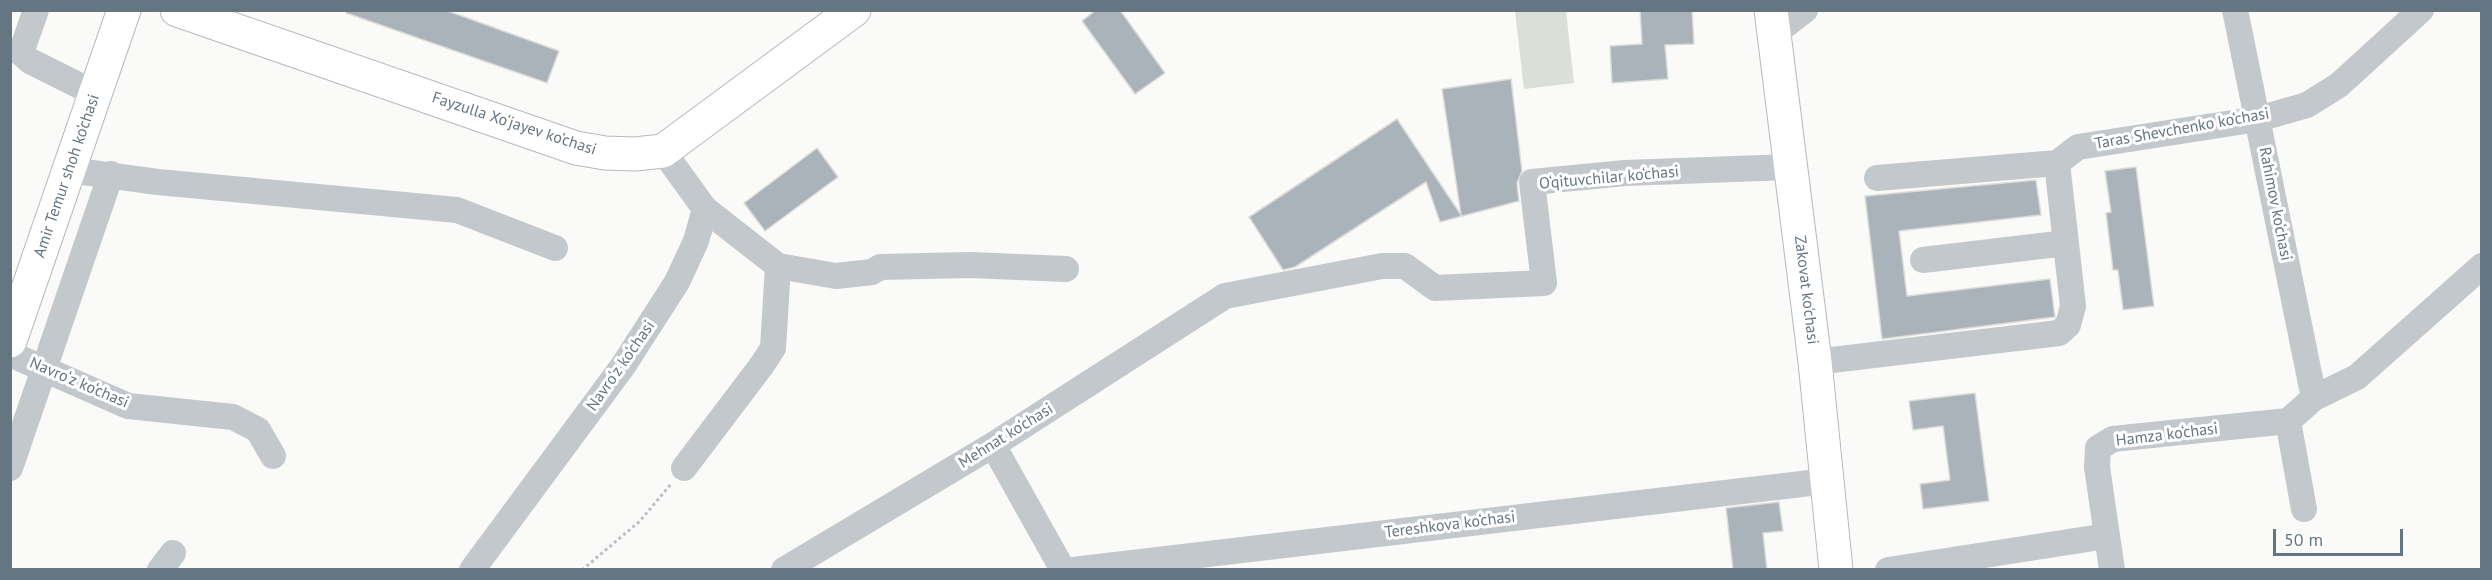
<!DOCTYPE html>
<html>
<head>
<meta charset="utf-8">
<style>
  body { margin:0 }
  #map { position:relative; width:2492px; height:580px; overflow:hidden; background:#fafaf8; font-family:"PT Sans",sans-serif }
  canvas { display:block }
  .frame { position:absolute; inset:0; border:12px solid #657683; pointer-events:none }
  .scale { position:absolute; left:2273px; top:529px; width:130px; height:27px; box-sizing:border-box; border:3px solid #657683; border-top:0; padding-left:8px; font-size:18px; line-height:21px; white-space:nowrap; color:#657683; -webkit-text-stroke:4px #fff; paint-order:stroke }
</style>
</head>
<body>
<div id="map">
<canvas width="2492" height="580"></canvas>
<div class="frame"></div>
<div class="scale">50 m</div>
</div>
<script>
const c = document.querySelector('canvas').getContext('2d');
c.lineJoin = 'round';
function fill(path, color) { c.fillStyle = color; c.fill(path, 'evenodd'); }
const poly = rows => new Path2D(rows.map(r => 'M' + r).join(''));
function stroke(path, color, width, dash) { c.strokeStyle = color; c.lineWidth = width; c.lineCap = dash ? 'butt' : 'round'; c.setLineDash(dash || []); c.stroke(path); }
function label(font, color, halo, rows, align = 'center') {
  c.font = font + ' "PT Sans",sans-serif'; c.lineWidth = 6; c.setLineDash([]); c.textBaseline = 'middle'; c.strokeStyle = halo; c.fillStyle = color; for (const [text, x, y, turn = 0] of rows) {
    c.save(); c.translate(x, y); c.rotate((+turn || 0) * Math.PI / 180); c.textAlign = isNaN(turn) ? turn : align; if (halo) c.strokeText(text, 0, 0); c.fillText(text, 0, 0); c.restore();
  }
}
fill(poly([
  [1515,11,1566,11,1574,83,1524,89]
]), '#dadfd7');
const building = poly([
  [346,10,445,10,559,51,547,83,346,13,346,10],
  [1096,10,1120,10,1165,73,1135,94,1082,21,1096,10],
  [1640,10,1692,10,1694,44,1665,45,1668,79,1612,83,1610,46,1642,44,1640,10],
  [1511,79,1522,171,1517,183,1519,201,1440,222,1426,182,1295,267,1283,270,1249,217,1397,119,1461,215,1442,89,1511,79],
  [817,148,838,177,765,231,744,203,817,148],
  [2136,167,2154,306,2123,310,2118,270,2113,270,2106,213,2111,212,2105,171,2136,167],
  [2036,180,2041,215,1899,231,1907,296,2050,279,2055,317,1882,339,1865,196,2036,180],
  [1975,393,1989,501,1923,509,1920,484,1950,480,1943,426,1913,430,1909,401,1975,393],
  [1779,502,1783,531,1763,533,1767,570,1733,570,1726,508,1779,502]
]);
fill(building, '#aab3b9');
stroke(building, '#dcdcda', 1.5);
const major = poly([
  [177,10,576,148,605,153,635,154,663,151,854,10],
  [1771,10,1815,362,1836,570],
  [10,341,124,10]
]);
stroke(major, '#b5babe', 35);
stroke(poly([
  [582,570,640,521,671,484]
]), '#bbbfc2', 3, [3, 3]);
stroke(poly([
  [36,10,23,47,23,55,30,61,96,94],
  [2235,10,2314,398],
  [1774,34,1805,10],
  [69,170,158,182,457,210,555,248],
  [1877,178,2057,163,2078,147,2258,119,2307,105,2339,85,2421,10],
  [1923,260,2066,243],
  [778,266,836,276,872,272,880,267,970,265,1066,269],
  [10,354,128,406,233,417,258,430,273,456],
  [1815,362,2059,333,2068,325,2073,306,2057,163],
  [2288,421,2304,509],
  [993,445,1063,570],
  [10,468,111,174],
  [684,468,762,365,773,348,778,266,705,209],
  [160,570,173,553],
  [472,570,623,366,677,282,696,241,705,209,663,151],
  [784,570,993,445,1225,296,1382,266,1405,266,1435,288,1544,283,1532,182,1625,173,1790,167],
  [1073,570,1827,481],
  [1888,570,2107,536],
  [2112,570,2097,467,2098,448,2113,439,2288,421,2314,398,2357,377,2482,266]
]), '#c3c8cc', 26);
stroke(major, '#fff', 33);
label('16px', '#657683', '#fff', [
  ["Fayzulla Xo‘jayev ko‘chasi",514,124,18],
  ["Taras Shevchenko ko‘chasi",2182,129,-10],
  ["Amir Temur shoh ko‘chasi",67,176,-71],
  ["O‘qituvchilar ko‘chasi",1609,178,-5],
  ["Rahimov ko‘chasi",2275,204,79],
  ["Zakovat ko'chasi",1806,290,83],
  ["Navro‘z ko‘chasi",621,366,-55],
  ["Navro‘z ko‘chasi",79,383,23],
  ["Hamza ko‘chasi",2167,435,-7],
  ["Mehnat ko‘chasi",1006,436,-32],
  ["Tereshkova ko‘chasi",1450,525,-7]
]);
</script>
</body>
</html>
